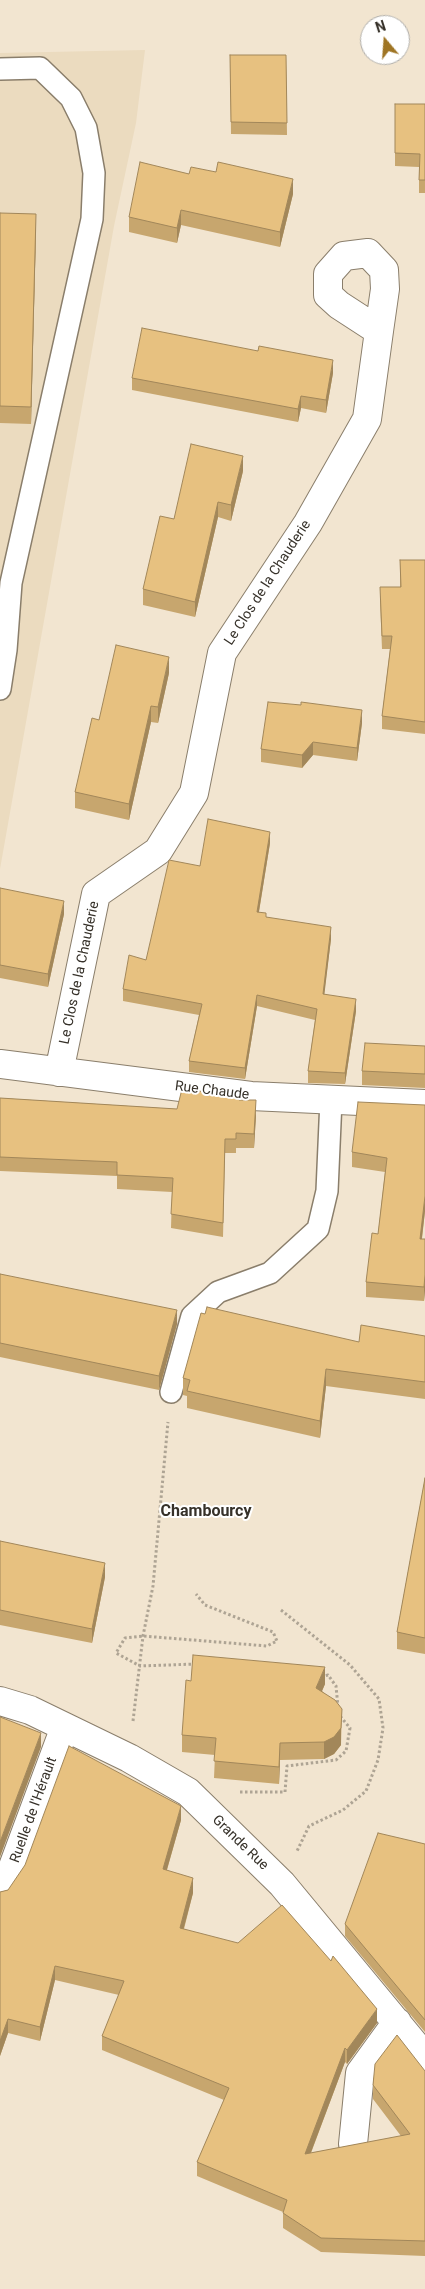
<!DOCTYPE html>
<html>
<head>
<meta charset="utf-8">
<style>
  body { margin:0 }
  #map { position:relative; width:425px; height:2289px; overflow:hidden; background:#f2e5d0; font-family:Roboto,sans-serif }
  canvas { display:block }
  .north { position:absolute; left:360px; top:15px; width:50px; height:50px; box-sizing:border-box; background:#fff; border:1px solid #afada9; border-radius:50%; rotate:342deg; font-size:14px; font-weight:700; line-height:20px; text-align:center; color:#363129 }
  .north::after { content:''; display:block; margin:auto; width:18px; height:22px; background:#9f7524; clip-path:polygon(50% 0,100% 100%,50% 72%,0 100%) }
</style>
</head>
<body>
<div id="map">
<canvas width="425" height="2289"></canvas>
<div class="north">N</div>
</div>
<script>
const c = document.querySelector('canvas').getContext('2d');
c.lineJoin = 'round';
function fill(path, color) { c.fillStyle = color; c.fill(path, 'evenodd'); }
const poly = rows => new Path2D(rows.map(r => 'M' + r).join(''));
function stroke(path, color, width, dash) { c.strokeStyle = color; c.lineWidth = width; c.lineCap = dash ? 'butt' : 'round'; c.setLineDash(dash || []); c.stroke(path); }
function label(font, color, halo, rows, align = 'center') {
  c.font = font + ' Roboto,sans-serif'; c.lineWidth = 4; c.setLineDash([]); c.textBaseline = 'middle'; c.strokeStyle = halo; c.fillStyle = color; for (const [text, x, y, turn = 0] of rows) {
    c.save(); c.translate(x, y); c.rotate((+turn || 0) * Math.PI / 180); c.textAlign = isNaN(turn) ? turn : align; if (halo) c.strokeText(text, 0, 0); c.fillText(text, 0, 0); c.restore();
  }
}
fill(poly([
  [145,50,136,123,114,226,0,869,0,53]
]), '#ebdbbf');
const lane = poly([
  [0,69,40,68,71,98,86,128,94,173,92,219,11,583,6,650,0,689],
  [171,1392,192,1316,218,1292,270,1273,318,1229,327,1191,331,1100]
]);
const street = poly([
  [0,1064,251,1096,425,1104],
  [59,1072,96,894,158,851,194,793,222,653,308,523,367,419,379,331,385,289,384,270,368,253,344,256,328,274,328,295,339,305,379,331],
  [0,1701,30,1710,129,1758,188,1792,282,1884,425,2057],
  [0,1891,11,1872,65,1727],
  [353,2144,360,2073,397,2022]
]);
stroke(lane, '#8a7e6b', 24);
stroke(street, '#8a7e6b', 30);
stroke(poly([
  [281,1610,350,1665,379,1699,383,1728,378,1760,366,1791,343,1810,309,1826,297,1851],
  [196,1664,140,1666,116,1653,125,1638,143,1636,267,1646,277,1641,273,1632,205,1605,196,1594],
  [321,1677,328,1675,336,1686,338,1707],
  [133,1721,143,1636,153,1586,168,1422],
  [240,1792,285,1792,287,1766,336,1760,346,1751,350,1728,340,1716]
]), '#aea494', 3, [2.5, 2.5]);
stroke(lane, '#fff', 21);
stroke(street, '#fff', 28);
fill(poly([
  [230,55,286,55,287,135,231,134],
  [395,104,425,104,425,193,419,193,419,167,395,166],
  [189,174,293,194,280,247,181,225,177,243,129,232,129,217],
  [0,213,36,230,31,424,0,423],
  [258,351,333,373,326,413,301,408,298,422,132,390,132,378],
  [243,471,231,521,218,517,195,617,143,605,143,589,174,519],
  [400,560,425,560,425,734,382,729,382,716,390,649,382,649,380,600,400,587],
  [169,673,158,723,151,722,129,820,75,808,75,792,99,720],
  [362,723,357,761,313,755,302,768,261,762,261,749],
  [270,843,259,912,266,917,331,939,324,994,356,1011,345,1084,308,1083,308,1071,315,1020,257,1006,245,1079,189,1072,189,1061,199,1015,123,1001,123,989,146,960,200,866],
  [0,888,64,914,48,987,0,978],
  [425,1046,425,1088,362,1085,362,1071],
  [0,1098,177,1109,240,1100,256,1115,254,1148,236,1148,236,1153,225,1153,223,1237,171,1228,172,1192,117,1189,117,1176,0,1171],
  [425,1105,425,1211,422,1239,425,1239,425,1290,424,1301,366,1297,366,1282,378,1234,385,1172,352,1167,352,1152],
  [0,1274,177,1324,159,1390,0,1357],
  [425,1336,425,1399,326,1386,320,1438,187,1408,187,1396,183,1395,183,1378,359,1342],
  [425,1478,425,1654,397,1649,397,1632],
  [0,1541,105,1577,92,1643,0,1625],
  [191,1681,325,1684,322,1691,342,1709,341,1745,334,1754,324,1759,280,1760,279,1784,214,1778,215,1755,182,1752,182,1735],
  [181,1820,167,1870,193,1893,184,1929,377,2023,347,2064,345,2062,311,2153,401,2136,373,2099,373,2085,425,2071,425,2256,321,2252,283,2228,283,2212,197,2176,197,2162,224,2100,102,2050,102,2036,119,1995,55,1980,40,2041,8,2033,0,2056,0,1892,8,1890],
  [425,1844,425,2032,345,1936,345,1924]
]), '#c7a66e');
fill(poly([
  [293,179,293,194,280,247,280,232],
  [181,210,181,225,177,243,177,228],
  [36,214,36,230,31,424,31,407],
  [333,360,333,373,326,413,326,400],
  [301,396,301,408,298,422,298,409],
  [243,456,243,471,231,521,231,505],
  [218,502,218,517,195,617,195,602],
  [169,657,169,673,158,723,158,707],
  [151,706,151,722,129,820,129,804],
  [362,710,362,723,357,761,357,748],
  [313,742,313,755,302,768,302,755],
  [270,832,270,843,257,923,257,912],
  [64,901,64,914,48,987,48,974],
  [331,927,331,939,323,1006,323,994],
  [257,995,257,1006,245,1079,245,1068],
  [356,999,356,1011,345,1084,345,1073],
  [256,1100,256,1115,254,1148,254,1134],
  [425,1196,425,1211,420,1253,420,1239],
  [425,1275,425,1290,424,1301,424,1287],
  [177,1310,177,1324,159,1390,159,1376],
  [326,1369,326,1386,320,1438,320,1421],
  [105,1563,105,1577,92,1643,92,1629],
  [325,1667,325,1684,316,1705,316,1688],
  [341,1728,341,1745,334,1754,324,1759,324,1742],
  [41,1733,41,1747,0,1857,0,1842],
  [280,1743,280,1760,279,1784,279,1767],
  [181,1806,181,1820,163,1883,163,1869],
  [193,1878,193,1893,180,1942,180,1928],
  [55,1966,55,1980,40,2041,40,2027],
  [377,2009,377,2023,347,2064,347,2050],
  [8,2019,8,2033,0,2056,0,2041],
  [345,2048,345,2062,305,2168,305,2154]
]), '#a2875a');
const building = poly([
  [230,55,286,55,287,123,231,122,230,55],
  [395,104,425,104,425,180,419,180,420,154,395,153,395,104],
  [140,162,189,174,191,167,216,172,218,162,293,179,280,232,181,210,177,228,129,217,140,162],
  [0,213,36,214,31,407,0,406,0,213],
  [142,328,258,351,259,346,333,360,326,400,301,396,298,409,132,378,142,328],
  [191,444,243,456,231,505,218,502,195,602,143,589,160,516,174,519,191,444],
  [400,560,425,560,425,722,382,716,392,636,382,636,380,587,401,587,400,560],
  [116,645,169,657,158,707,151,706,129,804,75,792,92,718,99,720,116,645],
  [268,702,301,705,301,702,362,710,357,748,313,742,302,755,261,749,268,702],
  [208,819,270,832,257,912,266,913,266,917,331,927,323,994,356,999,345,1073,308,1071,317,1009,257,995,245,1068,189,1061,202,1004,123,989,129,955,146,960,169,860,200,866,208,819],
  [0,888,64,901,48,974,0,965,0,888],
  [365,1043,425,1046,425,1074,362,1071,365,1043],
  [182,1089,240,1096,239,1100,256,1100,254,1134,236,1133,236,1139,225,1139,223,1223,171,1214,173,1178,117,1175,117,1162,0,1157,0,1098,177,1109,182,1089],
  [358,1102,425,1105,425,1196,420,1239,425,1239,425,1275,424,1287,366,1282,372,1233,378,1234,387,1158,352,1152,358,1102],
  [0,1274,177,1310,159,1376,0,1343,0,1274],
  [207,1307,359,1342,361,1325,425,1336,425,1382,326,1369,320,1421,187,1391,190,1380,183,1378,201,1313,205,1314,207,1307],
  [425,1478,425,1638,397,1632,425,1478],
  [0,1541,105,1563,92,1629,0,1610,0,1541],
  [193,1655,325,1667,316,1688,335,1700,342,1709,341,1728,334,1737,324,1742,280,1743,279,1767,214,1761,216,1738,182,1735,186,1680,191,1681,193,1655],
  [0,1717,41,1733,0,1842,0,1717],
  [69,1746,181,1806,163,1869,193,1878,180,1928,238,1943,282,1905,331,1961,333,1956,377,2009,347,2050,345,2048,305,2154,410,2134,373,2085,375,2064,397,2035,425,2071,425,2241,321,2238,283,2213,287,2200,197,2162,229,2088,102,2036,124,1981,55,1966,40,2027,8,2019,0,2041,0,1892,8,1890,25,1865,69,1746],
  [378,1833,425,1844,425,2020,345,1924,378,1833]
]);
fill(building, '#e7c180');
stroke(building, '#a2875a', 1);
label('14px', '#363129', '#fff', [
  ["Le Clos de la Chauderie",268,583,-57],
  ["Le Clos de la Chauderie",80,973,-78],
  ["Rue Chaude",212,1091,7],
  ["Ruelle de l'Hérault",34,1810,-70],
  ["Grande Rue",240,1843,44]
]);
label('bold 16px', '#363129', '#fff', [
  ["Chambourcy",206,1512]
]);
</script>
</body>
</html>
